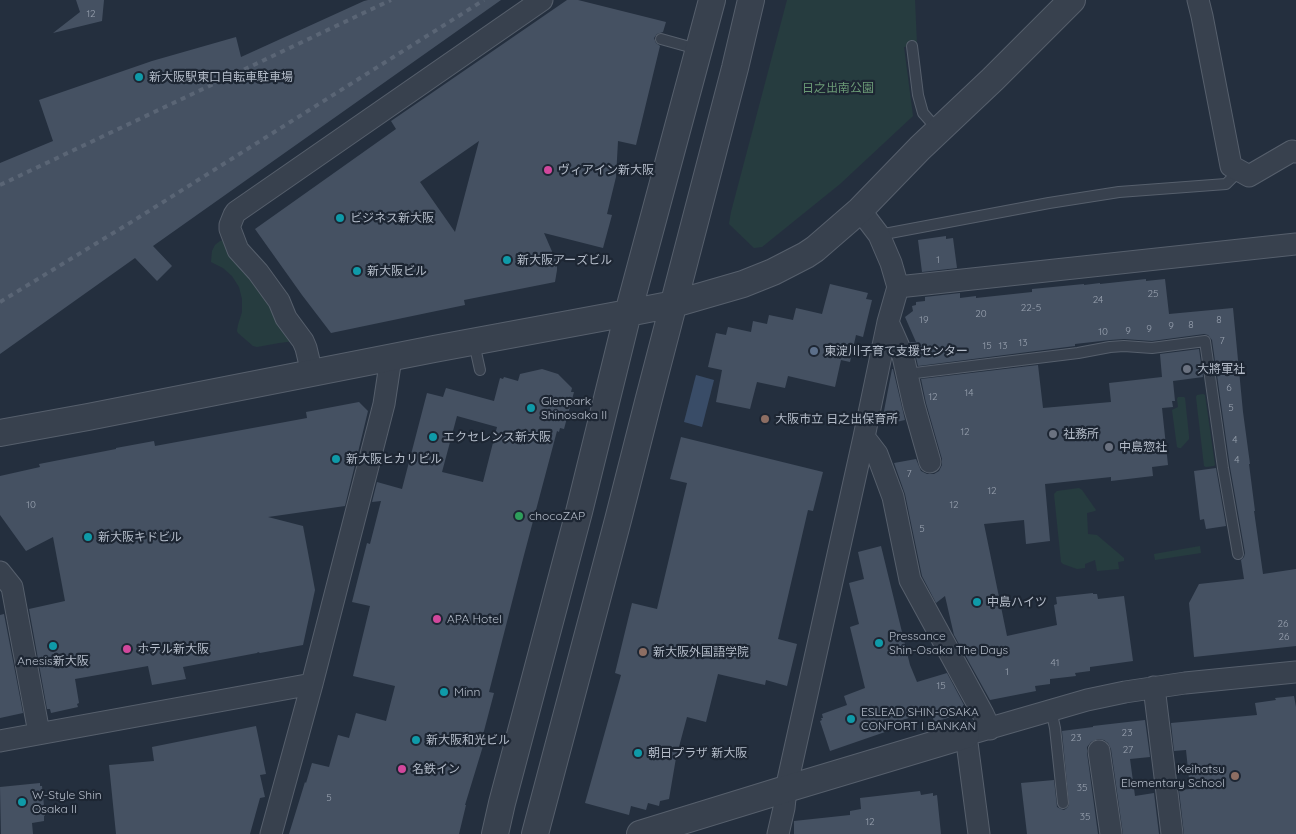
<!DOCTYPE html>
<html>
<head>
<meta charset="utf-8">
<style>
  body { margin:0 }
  canvas { display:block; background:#242f3e }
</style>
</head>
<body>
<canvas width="1296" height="834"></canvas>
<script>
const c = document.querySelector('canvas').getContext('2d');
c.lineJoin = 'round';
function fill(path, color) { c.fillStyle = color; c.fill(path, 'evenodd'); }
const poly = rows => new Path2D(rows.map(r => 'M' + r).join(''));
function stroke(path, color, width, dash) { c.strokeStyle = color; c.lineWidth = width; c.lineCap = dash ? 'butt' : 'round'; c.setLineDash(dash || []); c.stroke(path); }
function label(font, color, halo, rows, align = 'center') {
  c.font = font + ' Quicksand,"Noto Sans JP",sans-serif'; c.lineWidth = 4.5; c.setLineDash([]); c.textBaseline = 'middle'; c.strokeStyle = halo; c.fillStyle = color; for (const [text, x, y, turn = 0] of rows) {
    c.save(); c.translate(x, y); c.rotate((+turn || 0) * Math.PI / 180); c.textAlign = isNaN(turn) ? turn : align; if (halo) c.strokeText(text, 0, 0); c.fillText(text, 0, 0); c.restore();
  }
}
fill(poly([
  [787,0,915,0,917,45,904,47,913,116,840,184,762,247,754,248,729,224,731,212],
  [226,239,250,274,294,341,279,343,257,347,253,346,238,333,237,331,238,325,242,312,242,299,239,287,232,276,223,268,211,262,212,251,215,245,220,241],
  [1203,394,1205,395,1215,465,1214,466,1206,467,1204,466,1196,397,1197,395],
  [1178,397,1184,397,1185,398,1189,436,1189,439,1181,448,1179,448,1177,447,1172,410,1178,407,1177,399],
  [1079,488,1082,490,1096,510,1095,511,1087,513,1088,534,1097,535,1124,558,1124,561,1118,562,1119,569,1097,571,1095,560,1085,564,1085,568,1077,569,1063,564,1061,562,1054,494,1057,491],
  [1200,546,1201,553,1155,560,1154,554]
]), '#263c3f');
fill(poly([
  [696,375,714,380,702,427,684,422]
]), '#394c67');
fill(poly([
  [76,0,104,0,102,21,53,33,80,12],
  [368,0,501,0,153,246,172,266,157,281,135,258,0,354,0,163,53,141,39,100,152,61,236,37,241,57,364,1],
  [567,0,578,0,666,22,663,32,657,34,654,38,656,43,660,46,636,145,618,141,616,177,607,214,612,215,603,248,544,233,557,263,557,270,555,282,464,300,465,305,331,333,302,295,255,229,396,129,391,121],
  [479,141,455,232,420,182],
  [946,236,946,239,953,238,957,268,922,272,918,240],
  [1146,279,1146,281,1165,279,1169,314,1233,308,1243,412,1250,464,1249,464,1255,511,1254,511,1263,574,1296,569,1296,646,1194,657,1189,603,1199,584,1244,579,1241,560,1244,557,1245,553,1230,467,1212,340,1208,335,1204,334,1152,341,1124,339,1110,340,1075,344,1075,346,918,366,915,353,910,342,916,342,905,317,913,311,912,306,916,305,916,302,925,301,925,297,960,293,960,298,976,296,976,298,1032,292,1032,289,1084,284,1084,285,1100,283,1100,284],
  [830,284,868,293,866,299,872,300,863,337,856,335,850,362,841,360,835,387,788,376,785,388,757,382,750,409,716,402,722,370,708,367,716,333,726,335,728,327,751,332,753,321,767,324,769,315,793,320,796,308,822,314],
  [1199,349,1203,377,1173,381,1175,401,1172,401,1173,407,1162,408,1168,465,1152,467,1153,476,1111,481,1111,477,1045,484,1050,541,1026,544,1024,520,984,524,1007,636,1057,625,1054,605,1057,604,1056,597,1093,593,1093,594,1097,594,1098,599,1124,596,1133,661,1090,667,1090,671,1075,673,1076,676,1050,679,1050,684,1035,686,1036,691,990,700,954,635,945,596,936,603,922,576,905,494,894,463,916,459,921,471,927,474,934,474,939,471,942,465,942,459,926,403,921,379,1038,365,1043,408,1111,402,1109,383,1162,377,1160,354],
  [542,369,558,374,572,388,571,392,574,392,564,429,560,428,559,432,557,431,524,555,489,692,494,693,480,746,483,746,465,805,466,805,459,834,289,834,305,782,306,783,312,763,329,767,338,735,349,738,356,713,386,721,395,686,353,676,370,606,352,602,367,543,370,544,381,501,372,502,377,482,402,489,427,393,443,397,446,388,494,401,500,378,503,379,504,377,518,381,520,374],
  [457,416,497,427,483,482,442,472],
  [892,369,893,369,905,420,887,424,884,411],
  [359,402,368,411,345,506,268,517,303,526,315,590,303,645,260,653,258,652,257,653,183,667,186,679,152,685,148,666,75,679,79,703,77,704,78,707,51,713,50,709,47,709,29,609,65,601,53,537,26,551,0,515,0,476,40,467,39,464,116,449,116,448,154,441,155,446,307,418,306,412],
  [681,437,823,472,813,511,808,510,778,639,797,644,787,686,766,680,765,685,718,674,706,722,687,717,676,758,669,799,660,801,659,806,648,803,646,810,631,806,629,815,585,803,621,675,615,673,632,603,657,609,687,483,670,479],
  [1216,468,1226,526,1206,529,1204,519,1200,520,1194,471],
  [881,546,910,665,917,682,947,673,964,705,963,705,965,713,934,722,931,711,883,726,885,732,830,751,820,721,822,720,821,718,823,718,822,714,847,705,844,696,865,688,850,627,859,624,849,583,864,579,858,552],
  [4,614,23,713,0,718,0,615],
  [1294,696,1296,707,1296,834,1184,834,1179,790,1190,789,1186,750,1174,751,1171,723,1257,715,1255,703,1276,700,1275,698],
  [1145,720,1150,757,1130,759,1135,796,1154,793,1159,834,1123,834,1111,749,1108,743,1104,740,1098,739,1091,742,1087,747,1087,753,1098,834,1027,834,1021,783,1054,780,1057,807,1061,809,1064,810,1067,808,1069,805,1062,731,1093,727,1093,726],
  [256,726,266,774,260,775,265,797,260,798,250,834,116,834,109,765,154,761,152,747],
  [40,783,40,786,42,786,45,816,44,816,44,821,32,823,33,834,1,834,0,787],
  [920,791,921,795,933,793,933,796,937,795,941,834,794,834,794,821,850,815,850,811,861,809,860,798]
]), '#455162');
const service = poly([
  [661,39,697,49],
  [912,46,918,95,923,113,938,130],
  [879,235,1049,203,1119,192,1226,184,1239,171],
  [474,343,480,370],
  [907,374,1078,353,1110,347,1124,346,1152,348,1205,341,1223,468,1238,554],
  [1051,710,1055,728,1063,803]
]);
const minor = poly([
  [1198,0,1202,16,1231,166,1249,176,1292,151,1296,152],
  [898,287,1296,244],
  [888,322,903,356,914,406,930,462],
  [312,373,306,348,303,341,286,318,279,301,258,272,238,250,230,229,230,225,234,215,236,212,542,0],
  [864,437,877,454,893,497,910,580,983,714,990,729],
  [0,572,12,587,39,733],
  [1154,687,1172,834],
  [0,741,312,684],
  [1099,751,1111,834],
  [271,834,312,684,384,404,391,358],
  [778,834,784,808,786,789,864,437,888,322,898,287,891,263,879,235,860,210],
  [979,834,966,735,1087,700,1125,692,1185,683,1296,672]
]);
const tertiary = poly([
  [0,433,88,417,434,349,628,313,674,304,743,284,773,272,806,255,815,249,860,210,920,148,993,79,1072,0],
  [495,834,502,803,579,512,628,313,712,0],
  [535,834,618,520,648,402,735,68,751,0],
  [640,834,786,789,966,735]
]);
stroke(service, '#565f6c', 12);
stroke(minor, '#565f6c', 23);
stroke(tertiary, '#565f6c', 28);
stroke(service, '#38414e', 10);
stroke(minor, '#38414e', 21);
stroke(tertiary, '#38414e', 26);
stroke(poly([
  [0,185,391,0],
  [0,302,133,221,484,0]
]), '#5a6575', 4, [5, 5]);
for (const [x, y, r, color] of [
  [139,77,5,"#0f9aa8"],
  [548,170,5,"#d1479c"],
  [340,218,5,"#0f9aa8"],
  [507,260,5,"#0f9aa8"],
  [357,271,5,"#0f9aa8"],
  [814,351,5,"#5c6f8a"],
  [1187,369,5,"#6b7280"],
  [531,408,5,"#0f9aa8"],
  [765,419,5,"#8d6e63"],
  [1053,434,5,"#6b7280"],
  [433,437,5,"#0f9aa8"],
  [1109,447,5,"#6b7280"],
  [336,459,5,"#0f9aa8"],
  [519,516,5,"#2e9e5b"],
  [88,537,5,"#0f9aa8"],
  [977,602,5,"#0f9aa8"],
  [437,619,5,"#d1479c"],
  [879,643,5,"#0f9aa8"],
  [53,646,5,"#0f9aa8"],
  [127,649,5,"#d1479c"],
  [643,652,5,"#8d6e63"],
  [444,692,5,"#0f9aa8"],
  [851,719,5,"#0f9aa8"],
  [416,740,5,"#0f9aa8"],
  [638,753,5,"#0f9aa8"],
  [402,769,5,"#d1479c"],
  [1235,776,5,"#8d6e63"],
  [22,802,5,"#0f9aa8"]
]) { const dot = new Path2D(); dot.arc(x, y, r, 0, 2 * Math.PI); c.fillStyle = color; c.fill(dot); stroke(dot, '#1d2633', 2); }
label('10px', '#98a1af', null, [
  ["12",91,14],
  ["1",938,260],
  ["25",1153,294],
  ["24",1098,300],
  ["22-5",1031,308],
  ["20",981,314],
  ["19",924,320],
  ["8",1219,320],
  ["8",1191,325],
  ["9",1171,326],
  ["9",1149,329],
  ["9",1128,331],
  ["10",1103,332],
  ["7",1222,341],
  ["13",1023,343],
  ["15",987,346],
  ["13",1003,346],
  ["6",1229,388],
  ["14",969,393],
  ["12",933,397],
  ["5",1231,408],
  ["12",965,432],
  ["4",1235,440],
  ["4",1237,460],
  ["7",909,474],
  ["12",992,491],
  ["10",31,505],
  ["12",954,505],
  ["5",922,529],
  ["26",1283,624],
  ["26",1284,637],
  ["41",1055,663],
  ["1",1007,672],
  ["15",941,686],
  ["23",1127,733],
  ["23",1076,738],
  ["27",1128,750],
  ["35",1082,788],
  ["5",329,798],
  ["35",1085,817],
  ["12",870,822]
]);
label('12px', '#b4bcc9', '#1d2633', [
  ["新大阪駅東口自転車駐車場",149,77],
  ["ヴィアイン新大阪",558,170],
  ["ビジネス新大阪",350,218],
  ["新大阪アーズビル",517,260],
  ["新大阪ビル",367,271],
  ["東淀川子育て支援センター",824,351],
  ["大將軍社",1197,369],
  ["Glenpark",541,401],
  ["Shinosaka II",541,415],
  ["大阪市立 日之出保育所",775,419],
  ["社務所",1063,434],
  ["エクセレンス新大阪",443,437],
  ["中島惣社",1119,447],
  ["新大阪ヒカリビル",346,459],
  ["chocoZAP",529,516],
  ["新大阪キドビル",98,537],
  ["中島ハイツ",987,602],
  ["APA Hotel",447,619],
  ["Pressance",889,636],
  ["Shin-Osaka The Days",889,650],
  ["ホテル新大阪",137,649],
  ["新大阪外国語学院",653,652],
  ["Anesis新大阪",53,661,"center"],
  ["Minn",454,692],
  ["ESLEAD SHIN-OSAKA",861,712],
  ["CONFORT I BANKAN",861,726],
  ["新大阪和光ビル",426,740],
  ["朝日プラザ 新大阪",648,753],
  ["名鉄イン",412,769],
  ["Keihatsu",1225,769,"right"],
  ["Elementary School",1225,783,"right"],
  ["W-Style Shin",32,795],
  ["Osaka II",32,809]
], 'left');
label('12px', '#6b9a76', '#1d2633', [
  ["日之出南公園",838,88]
]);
</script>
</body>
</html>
